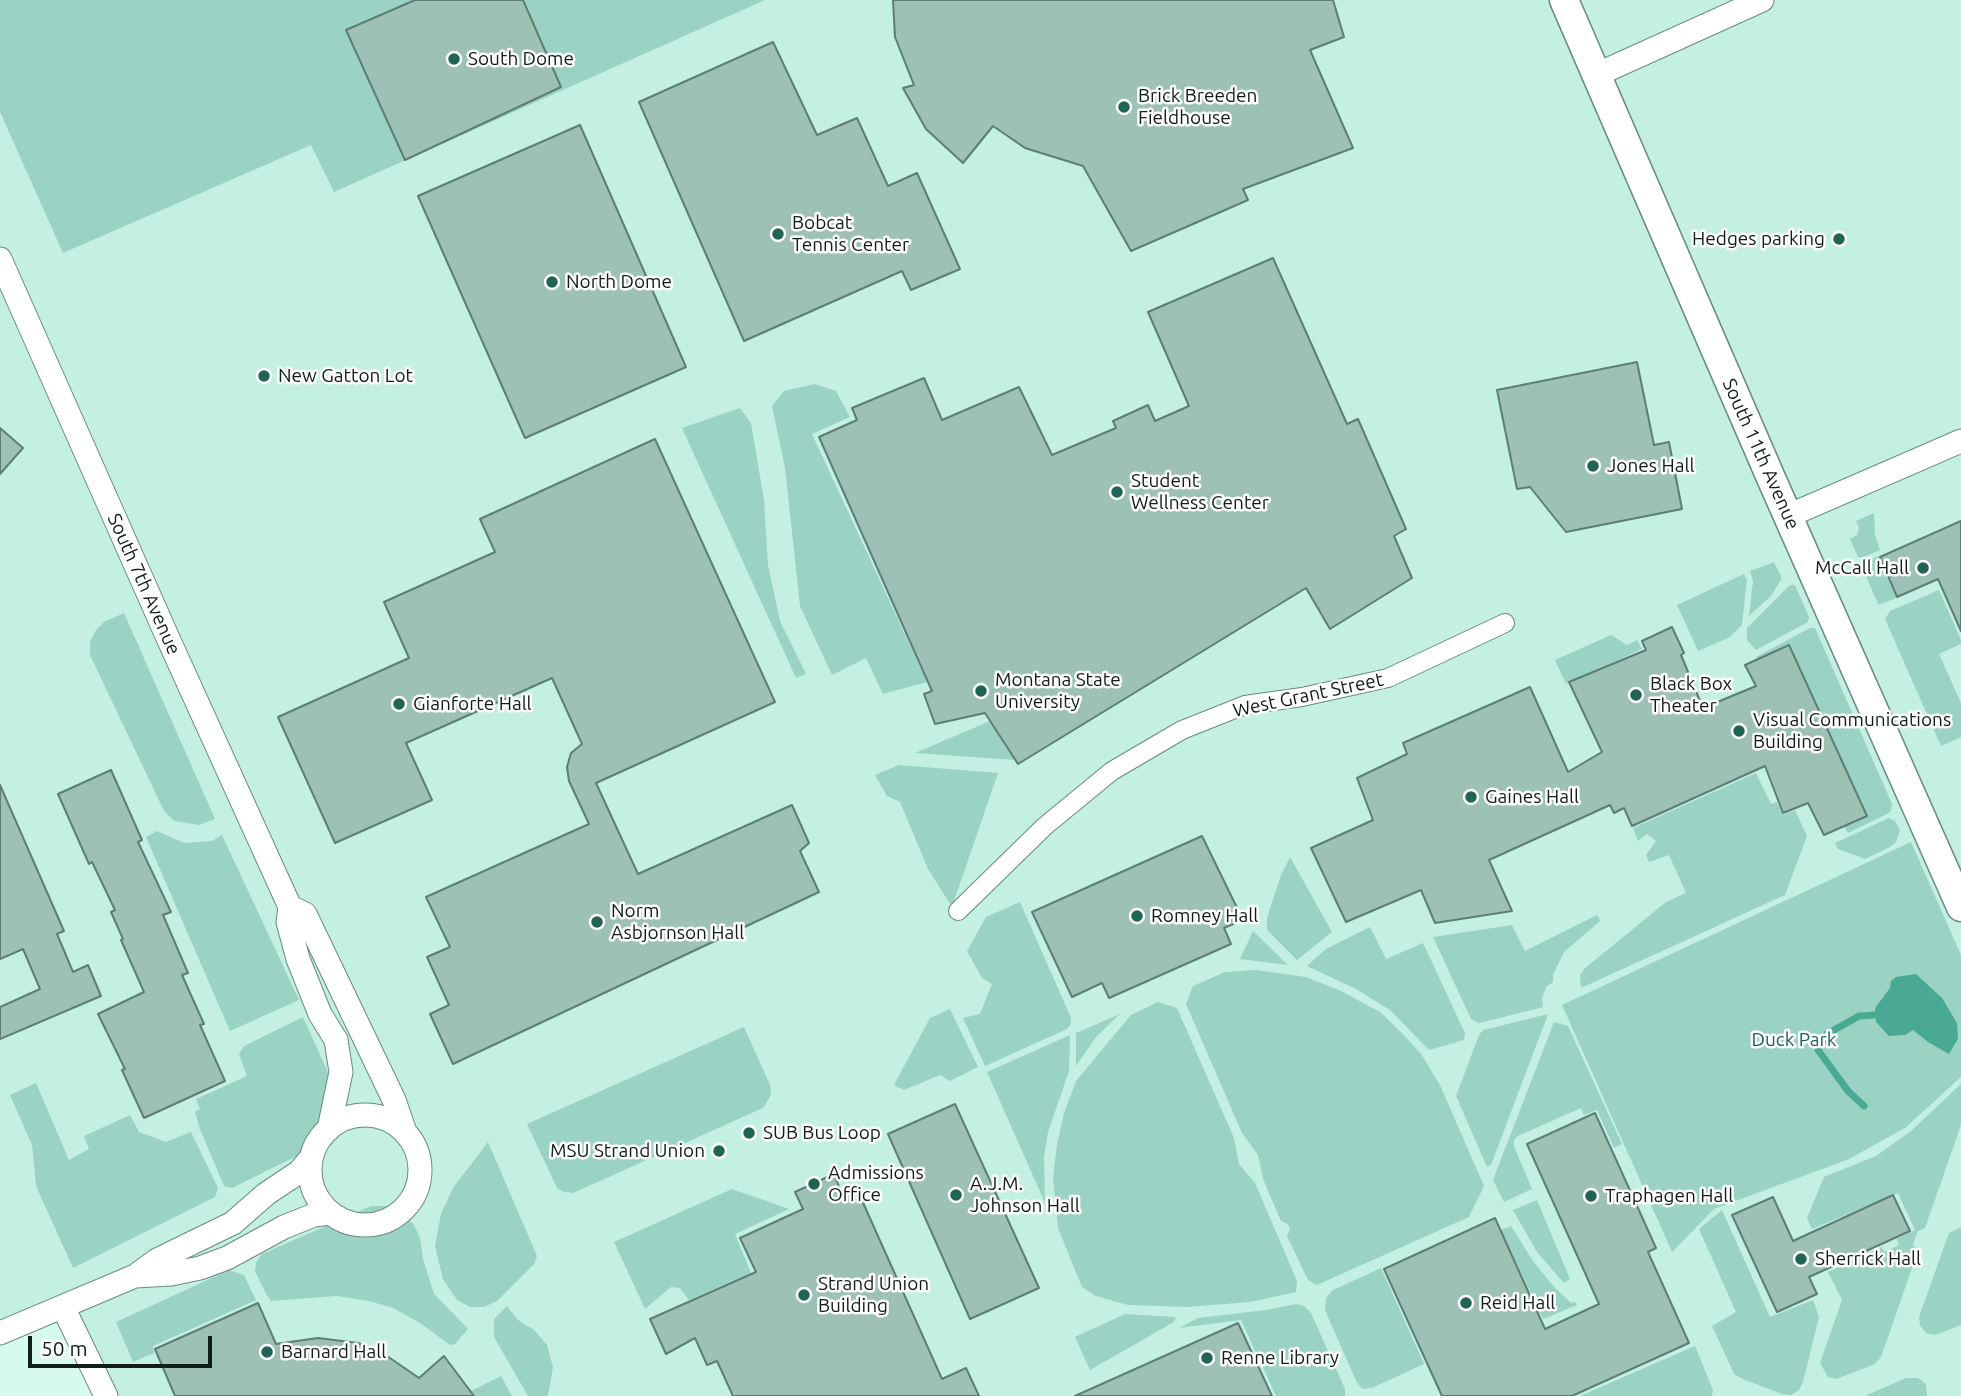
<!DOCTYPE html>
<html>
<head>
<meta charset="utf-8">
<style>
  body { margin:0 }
  #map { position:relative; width:1961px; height:1396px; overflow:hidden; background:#d7faef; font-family:Ubuntu,sans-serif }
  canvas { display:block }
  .scale { position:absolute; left:28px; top:1336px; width:184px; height:32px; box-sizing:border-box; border:4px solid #101d19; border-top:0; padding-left:9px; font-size:21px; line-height:24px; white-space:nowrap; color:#101d19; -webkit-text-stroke:5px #fff; paint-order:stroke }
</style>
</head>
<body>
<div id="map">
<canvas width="1961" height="1396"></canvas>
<div class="scale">50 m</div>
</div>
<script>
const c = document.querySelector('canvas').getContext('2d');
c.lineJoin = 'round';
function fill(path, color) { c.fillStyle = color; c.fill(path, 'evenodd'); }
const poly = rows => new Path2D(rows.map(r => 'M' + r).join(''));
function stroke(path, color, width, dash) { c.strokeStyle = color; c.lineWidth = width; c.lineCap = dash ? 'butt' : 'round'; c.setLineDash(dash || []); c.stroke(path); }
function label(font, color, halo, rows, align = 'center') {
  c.font = font + ' Ubuntu,sans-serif'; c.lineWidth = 5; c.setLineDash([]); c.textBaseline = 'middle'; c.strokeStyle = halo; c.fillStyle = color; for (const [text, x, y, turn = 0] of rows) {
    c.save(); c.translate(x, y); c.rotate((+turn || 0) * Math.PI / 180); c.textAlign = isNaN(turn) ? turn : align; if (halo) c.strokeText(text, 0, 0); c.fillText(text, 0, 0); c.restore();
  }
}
fill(poly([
  [0,0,1961,0,1961,1396,103,1396,63,1307,0,1333]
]), '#c3f0e3');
fill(poly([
  [0,0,765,0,334,192,311,145,63,253,0,112],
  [815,384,836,391,850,417,812,434,927,682,883,694,866,658,832,675,800,606,785,468,772,406,784,391],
  [740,408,751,423,764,500,768,565,780,621,806,674,796,678,682,428],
  [1874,513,1875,535,1880,550,1864,557,1858,557,1850,539,1857,535,1859,528,1856,521],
  [1878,556,1896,598,1881,604,1878,604,1862,567,1866,562],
  [1774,562,1781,576,1781,580,1771,596,1749,616,1753,581,1750,571],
  [1744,574,1747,580,1742,625,1730,637,1698,651,1677,605],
  [1790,585,1795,585,1809,617,1808,622,1756,650,1747,640,1747,628],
  [1939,590,1961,640,1961,644,1939,654,1961,703,1961,737,1941,746,1885,619,1890,611],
  [124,613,215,819,199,825,174,821,164,811,90,655,90,642,96,630,104,622],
  [1810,628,1815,628,1892,804,1891,811,1887,814,1848,833,1844,826,1867,815,1789,646,1758,660,1756,657],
  [1611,635,1627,645,1637,640,1642,649,1566,684,1555,660],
  [990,721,1015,760,915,753],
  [899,765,998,773,952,907,928,869,900,802,887,796,875,775],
  [1756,773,1771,804,1777,802,1783,815,1795,810,1807,836,1785,895,1581,988,1580,976,1584,969,1666,902,1686,893,1669,855,1649,862,1646,855,1656,841,1647,834,1638,841,1633,828],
  [1889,818,1895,821,1900,830,1896,842,1890,847,1865,859,1838,849,1835,843],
  [157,831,184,843,212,841,222,835,299,1000,230,1031,146,837],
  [1911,842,1961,955,1961,1077,1905,1128,1849,1159,1714,1209,1672,1252,1562,1005],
  [1290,857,1332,932,1297,960,1267,930,1267,918,1281,875],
  [1020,902,1071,1018,1071,1024,1067,1029,985,1066,963,1018,980,1014,992,984,982,978,967,951,986,917],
  [1597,915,1600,921,1564,952,1553,975,1553,982,1546,987,1542,998,1543,1007,1479,1023,1471,1019,1433,937,1512,925,1525,951],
  [1370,927,1386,959,1423,943,1465,1033,1464,1040,1429,1050,1390,1010,1356,989,1307,966,1326,949],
  [1253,931,1288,965,1240,959],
  [1256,970,1306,977,1341,991,1380,1012,1402,1033,1421,1054,1440,1085,1484,1186,1469,1217,1317,1285,1308,1280,1287,1236,1290,1229,1288,1224,1281,1221,1263,1179,1258,1155,1242,1133,1186,1004,1193,986,1225,972],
  [1158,1002,1177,1008,1234,1138,1239,1164,1255,1183,1297,1281,1296,1292,1250,1302,1188,1307,1128,1305,1096,1296,1082,1287,1058,1228,1053,1178,1057,1144,1064,1113,1076,1081,1131,1015],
  [950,1009,978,1067,950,1081,940,1075,904,1090,894,1085,930,1018],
  [1120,1014,1096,1037,1076,1066,1076,1033],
  [1548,1014,1491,1165,1487,1167,1456,1096,1479,1035,1483,1030],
  [303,1017,353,1128,232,1188,224,1186,200,1129,195,1112,200,1109,196,1099,247,1076,239,1054,244,1046],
  [1554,1022,1568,1026,1622,1144,1614,1148,1597,1110,1584,1115,1581,1108,1518,1136,1514,1140,1514,1146,1532,1189,1504,1202,1493,1180],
  [744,1027,770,1085,771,1095,763,1108,573,1193,564,1192,557,1188,527,1124],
  [1070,1035,1069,1071,1048,1132,1044,1157,1045,1203,987,1072],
  [36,1083,69,1160,89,1149,84,1136,130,1115,139,1132,166,1142,191,1132,218,1188,215,1197,73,1268,36,1186,32,1145,10,1095],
  [1961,1084,1961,1125,1925,1228,1918,1231,1913,1244,1918,1251,1881,1357,1875,1364,1836,1379,1828,1377,1820,1363,1842,1300,1828,1272,1881,1247,1885,1252,1899,1245,1897,1239,1915,1230,1898,1193,1812,1229,1807,1218,1824,1177,1876,1156,1911,1131],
  [488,1142,537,1256,534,1264,497,1301,484,1307,470,1307,457,1300,443,1279,435,1246,441,1214,453,1188],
  [732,1189,789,1209,735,1234,751,1273,689,1300,680,1288,671,1287,645,1309,614,1242],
  [1537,1200,1570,1279,1564,1283,1537,1252,1513,1210],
  [371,1206,388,1206,404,1213,414,1225,420,1238,423,1259,434,1294,468,1329,455,1344,450,1345,420,1323,393,1308,369,1301,336,1296,271,1301,266,1294,255,1271,256,1263,262,1254],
  [1722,1210,1770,1317,1813,1300,1819,1317,1803,1382,1799,1390,1791,1395,1782,1394,1745,1380,1734,1374,1712,1326,1736,1312,1699,1229],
  [1511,1226,1533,1261,1555,1288,1571,1303,1575,1302,1577,1305,1543,1319,1501,1230],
  [1961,1227,1961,1325,1935,1335,1926,1333,1920,1325,1919,1317,1949,1233],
  [1381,1268,1424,1364,1372,1388,1363,1389,1357,1383,1325,1310,1326,1298,1333,1290],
  [229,1270,244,1275,256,1300,153,1346,154,1353,133,1362,116,1322],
  [1296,1304,1304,1306,1311,1313,1345,1389,1345,1396,1276,1396,1241,1320,1179,1328,1198,1318,1266,1310],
  [507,1306,518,1320,534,1330,547,1345,553,1367,548,1396,528,1396,494,1337,494,1319],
  [1125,1314,1176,1317,1174,1322,1090,1370,1075,1337],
  [1695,1346,1713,1390,1712,1396,1580,1396],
  [501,1376,512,1396,470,1396,469,1392],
  [1906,1378,1918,1378,1926,1384,1927,1396,1865,1396]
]), '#9ad3c3');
fill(poly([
  [1916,974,1942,998,1957,1023,1958,1039,1949,1054,1928,1042,1913,1030,1905,1035,1889,1036,1876,1022,1875,1008,1890,988,1891,981,1896,977]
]), '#49a992');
stroke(poly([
  [1864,1106,1848,1091,1818,1050,1827,1034,1859,1016,1875,1015]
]), '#49a992', 7);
const building = poly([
  [415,0,523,0,561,87,405,160,346,30,415,0],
  [893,0,1333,0,1344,37,1310,50,1353,148,1243,189,1248,200,1131,251,1083,166,1025,148,993,126,963,163,926,129,903,88,914,85,895,37,893,0],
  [773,42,817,135,857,118,888,186,917,173,960,269,911,290,902,271,744,341,639,102,773,42],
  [580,125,686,367,525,438,418,196,580,125],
  [1273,258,1347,424,1358,419,1406,529,1394,536,1412,578,1330,629,1306,588,1018,764,985,713,935,724,924,694,932,691,819,437,857,420,852,408,924,378,942,420,1019,387,1052,455,1116,428,1113,421,1148,405,1155,421,1189,406,1148,312,1273,258],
  [1637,362,1654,445,1669,442,1682,509,1566,532,1530,487,1517,489,1497,390,1637,362],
  [0,428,23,448,0,474,0,428],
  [655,439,775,702,596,783,638,874,792,805,809,843,800,851,819,892,453,1064,430,1014,449,1005,427,957,450,947,426,897,589,824,569,781,567,767,571,753,582,744,552,678,406,743,432,800,335,843,278,717,409,658,384,602,495,552,480,519,655,439],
  [1961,521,1961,631,1938,579,1897,597,1880,557,1961,521],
  [1672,627,1684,653,1681,655,1703,708,1756,686,1745,665,1789,645,1867,816,1824,835,1808,803,1783,813,1765,766,1632,826,1624,808,1614,813,1610,805,1489,860,1512,911,1435,923,1421,890,1346,922,1311,848,1373,820,1357,778,1407,754,1403,743,1530,687,1568,772,1602,752,1569,682,1646,650,1642,641,1672,627],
  [111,770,142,840,138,842,171,912,163,915,188,973,182,975,204,1024,200,1025,225,1081,144,1118,122,1070,125,1069,98,1014,144,992,121,940,123,939,111,912,115,910,92,862,89,864,58,794,111,770],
  [0,785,64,931,57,934,73,972,88,965,101,996,0,1039,0,1007,40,989,23,949,0,959,0,785],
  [1202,836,1243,920,1224,928,1231,944,1109,998,1102,983,1072,997,1032,912,1202,836],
  [955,1104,1039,1288,970,1319,888,1134,955,1104],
  [1595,1113,1656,1248,1648,1252,1689,1343,1572,1396,1442,1396,1384,1269,1495,1218,1545,1329,1599,1304,1527,1144,1595,1113],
  [834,1174,842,1194,856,1187,942,1379,966,1368,979,1396,733,1396,717,1361,707,1365,695,1338,666,1354,650,1319,756,1272,740,1238,803,1209,795,1192,834,1174],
  [1893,1195,1910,1231,1809,1277,1817,1294,1777,1312,1732,1215,1773,1197,1793,1241,1893,1195],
  [258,1303,276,1344,318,1338,358,1343,387,1356,419,1378,444,1356,474,1396,175,1396,155,1349,258,1303],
  [1238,1323,1272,1396,1075,1396,1238,1323]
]);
fill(building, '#9ec1b6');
stroke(building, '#5d7e75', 2);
const pedestrian = poly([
  [958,911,1045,826,1112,771,1182,730,1245,705,1302,697,1388,678,1505,623]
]);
const minor = poly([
  [1596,75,1762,0],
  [0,259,167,636,290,907,288,922,298,959,320,1014,336,1040,341,1072,329,1129],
  [1788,516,1961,441],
  [290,907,305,914,394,1100,405,1132],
  '310 1170a55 55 0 1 1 110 0a55 55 0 1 1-110 0Z',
  [135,1276,171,1274,200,1268,227,1258,284,1227,314,1215,330,1213],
  [63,1307,106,1396],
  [0,1333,135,1276,157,1260,233,1223,266,1194,299,1172,311,1158]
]);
const tertiary = poly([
  [1564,0,1771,478,1961,907]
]);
stroke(pedestrian, '#698a80', 20);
stroke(minor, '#698a80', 25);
stroke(tertiary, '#698a80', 31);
stroke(pedestrian, '#fff', 18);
stroke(minor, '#fff', 23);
stroke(tertiary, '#fff', 28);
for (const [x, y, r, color] of [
  [454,59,7,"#206454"],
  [1124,107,7,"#206454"],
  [778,234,7,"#206454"],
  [1839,239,7,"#206454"],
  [552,282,7,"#206454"],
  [264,376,7,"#206454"],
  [1593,466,7,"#206454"],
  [1117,492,7,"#206454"],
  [1923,568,7,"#206454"],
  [981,691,7,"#206454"],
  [1636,695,7,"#206454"],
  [399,704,7,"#206454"],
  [1739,731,7,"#206454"],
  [1471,797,7,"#206454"],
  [1137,916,7,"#206454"],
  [597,922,7,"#206454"],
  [749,1133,7,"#206454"],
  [719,1151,7,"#206454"],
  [814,1184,7,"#206454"],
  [956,1195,7,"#206454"],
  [1591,1196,7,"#206454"],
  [1801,1259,7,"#206454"],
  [804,1295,7,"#206454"],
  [1466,1303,7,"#206454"],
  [267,1352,7,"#206454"],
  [1207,1358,7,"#206454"]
]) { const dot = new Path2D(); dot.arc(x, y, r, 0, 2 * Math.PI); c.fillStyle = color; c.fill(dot); stroke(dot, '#fff', 2.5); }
label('19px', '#101d19', '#fff', [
  ["South Dome",468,59],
  ["Brick Breeden",1138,96],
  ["Fieldhouse",1138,118],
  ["Bobcat",792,223],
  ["Tennis Center",792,245],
  ["Hedges parking",1825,239,"right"],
  ["North Dome",566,282],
  ["New Gatton Lot",278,376],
  ["Jones Hall",1607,466],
  ["Student",1131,481],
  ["Wellness Center",1131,503],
  ["McCall Hall",1909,568,"right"],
  ["Montana State",995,680],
  ["University",995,702],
  ["Black Box",1650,684],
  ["Theater",1650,706],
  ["Gianforte Hall",413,704],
  ["Visual Communications",1753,720],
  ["Building",1753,742],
  ["Gaines Hall",1485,797],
  ["Norm",611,911],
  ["Asbjornson Hall",611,933],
  ["Romney Hall",1151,916],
  ["SUB Bus Loop",763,1133],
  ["MSU Strand Union",705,1151,"right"],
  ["Admissions",828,1173],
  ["Office",828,1195],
  ["A.J.M.",970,1184],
  ["Johnson Hall",970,1206],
  ["Traphagen Hall",1605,1196],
  ["Sherrick Hall",1815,1259],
  ["Strand Union",818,1284],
  ["Building",818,1306],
  ["Reid Hall",1480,1303],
  ["Barnard Hall",281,1352],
  ["Renne Library",1221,1358]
], 'left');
label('19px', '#101d19', '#fff', [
  ["South 11th Avenue",1761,454,66],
  ["South 7th Avenue",144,584,66],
  ["West Grant Street",1308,695,-12]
]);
label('19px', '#186353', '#fff', [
  ["Duck Park",1794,1040]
]);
</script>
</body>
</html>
